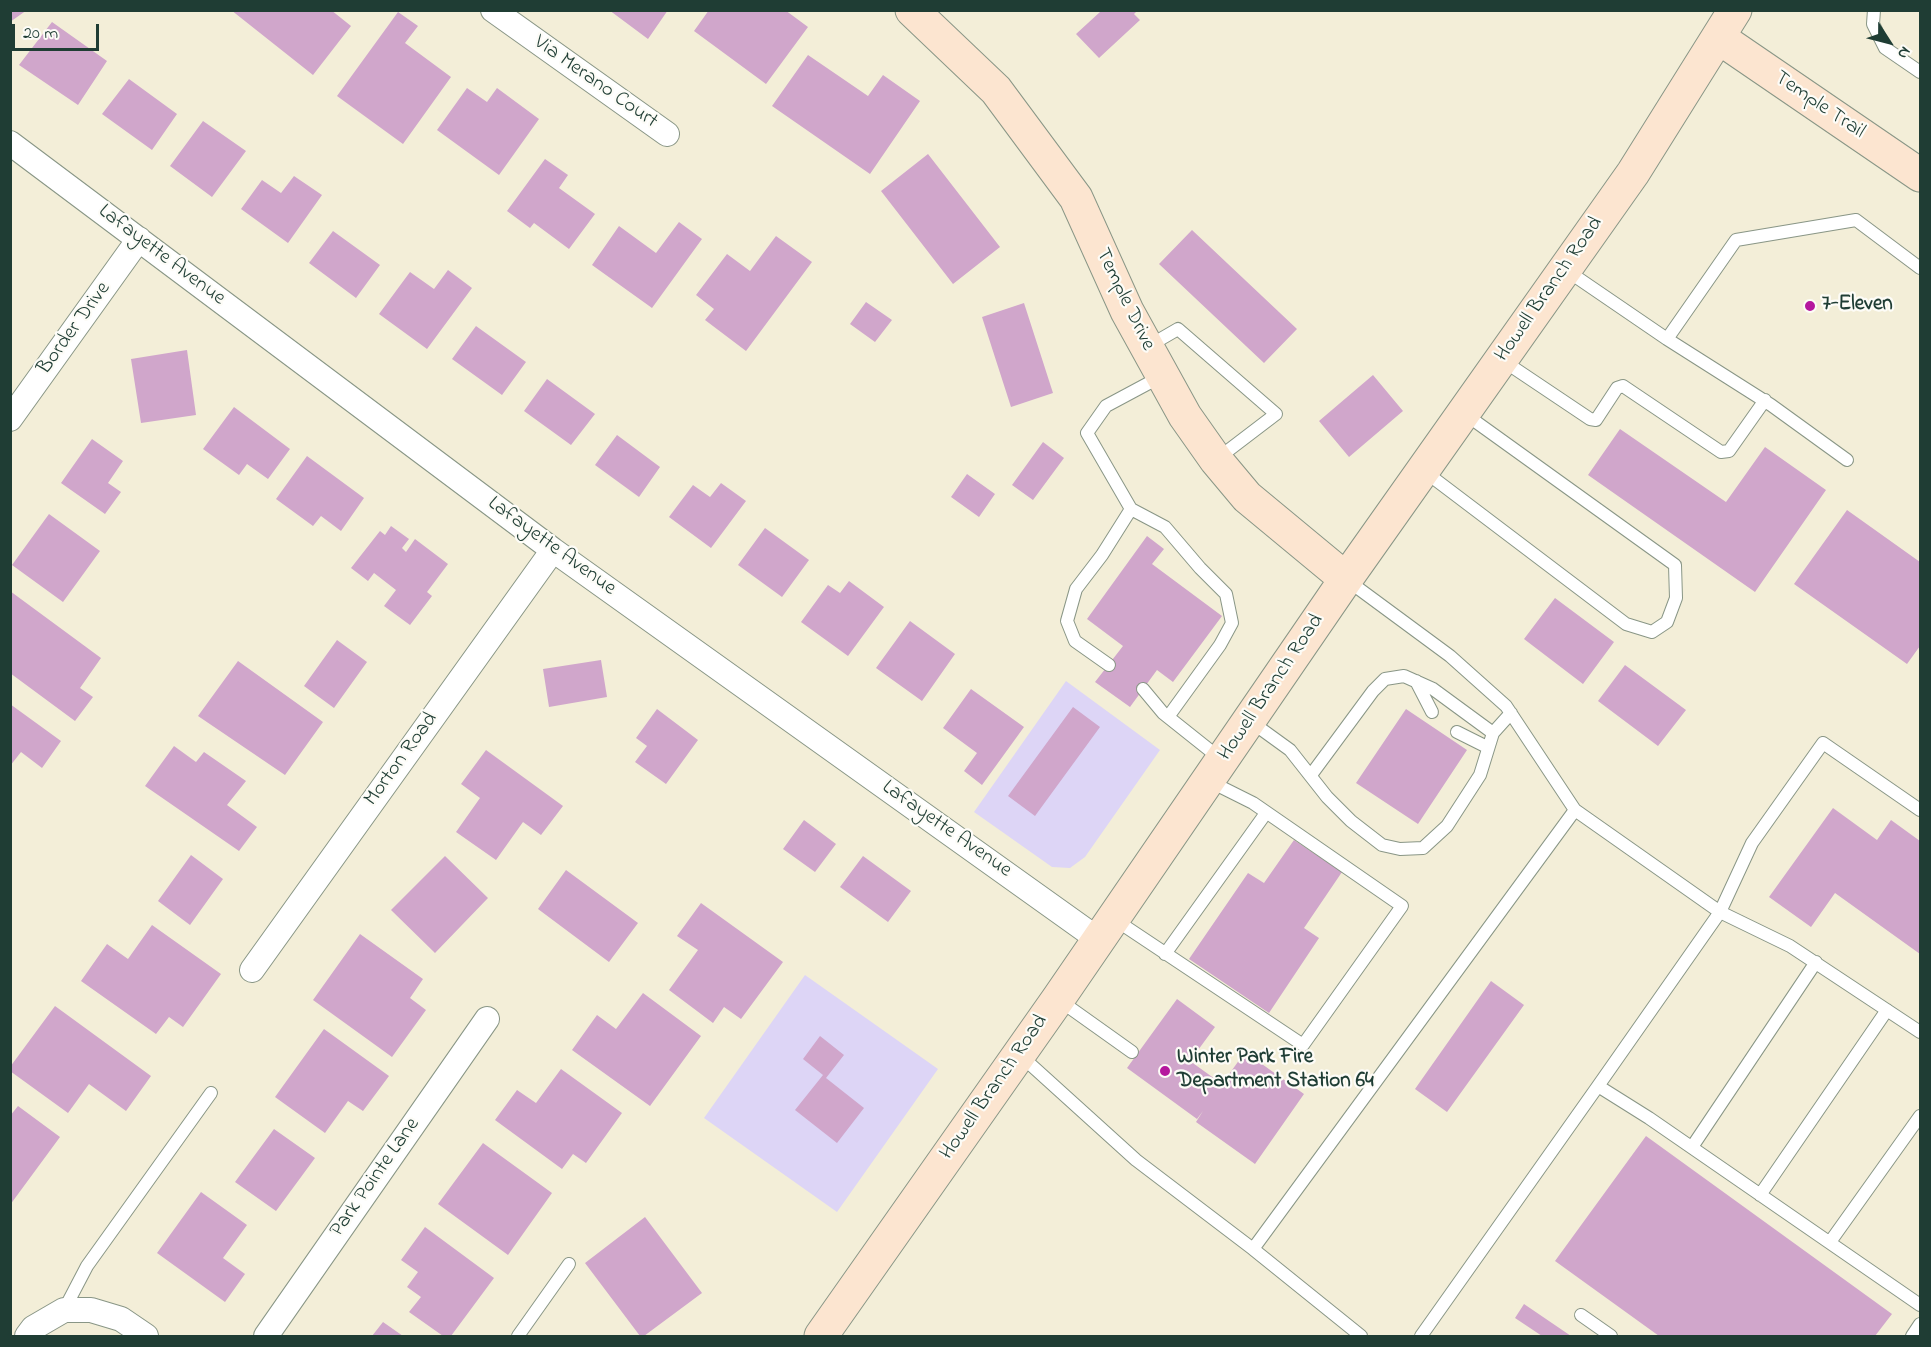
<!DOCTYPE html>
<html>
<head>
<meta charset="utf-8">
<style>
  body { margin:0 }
  #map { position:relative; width:1931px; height:1347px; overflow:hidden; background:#f3eed8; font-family:"Indie Flower",sans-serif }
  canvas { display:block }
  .frame { position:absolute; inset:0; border:12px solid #1f3d34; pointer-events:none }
  .north { position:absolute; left:1859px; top:12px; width:60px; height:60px; -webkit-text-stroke:4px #fdfcf7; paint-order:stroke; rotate:126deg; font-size:16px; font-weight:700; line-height:24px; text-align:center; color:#1f3d34 }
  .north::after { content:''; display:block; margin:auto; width:21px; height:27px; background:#1f3d34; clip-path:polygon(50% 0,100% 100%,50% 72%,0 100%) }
  .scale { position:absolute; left:12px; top:24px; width:87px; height:27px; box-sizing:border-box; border:3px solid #1f3d34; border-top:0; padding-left:8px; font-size:18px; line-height:21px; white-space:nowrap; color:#1f3d34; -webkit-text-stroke:4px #fdfcf7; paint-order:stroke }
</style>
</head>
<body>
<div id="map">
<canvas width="1931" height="1347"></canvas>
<div class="frame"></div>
<div class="north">N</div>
<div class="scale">20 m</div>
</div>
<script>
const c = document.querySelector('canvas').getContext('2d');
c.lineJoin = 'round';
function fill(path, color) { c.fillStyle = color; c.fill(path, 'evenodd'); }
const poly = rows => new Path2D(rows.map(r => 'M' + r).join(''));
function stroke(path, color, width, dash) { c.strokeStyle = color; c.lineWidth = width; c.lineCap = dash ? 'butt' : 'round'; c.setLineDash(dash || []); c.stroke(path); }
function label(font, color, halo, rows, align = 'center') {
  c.font = font + ' "Indie Flower",sans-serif'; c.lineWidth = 4.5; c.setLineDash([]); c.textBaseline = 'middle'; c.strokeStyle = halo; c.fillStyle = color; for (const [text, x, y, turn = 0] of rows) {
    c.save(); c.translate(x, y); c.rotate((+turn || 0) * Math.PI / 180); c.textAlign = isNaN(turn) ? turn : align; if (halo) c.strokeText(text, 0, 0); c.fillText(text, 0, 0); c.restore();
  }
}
fill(poly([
  [1066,681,1160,750,1085,857,1070,868,1052,867,974,812],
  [805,975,938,1069,837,1212,704,1118]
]), '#ddd5f6');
fill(poly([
  [10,10,27,10,10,22],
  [231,10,331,10,351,26,313,75],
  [609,10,668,10,648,39],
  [709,10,785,10,808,27,766,84,694,31],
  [1098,10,1138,10,1134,14,1140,20,1099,58,1076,34,1100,12],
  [398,12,418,26,405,43,451,77,403,144,337,96],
  [52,22,107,61,78,105,19,65],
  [808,55,868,96,883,75,920,101,870,174,772,106],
  [129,79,177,114,152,150,102,114],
  [467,88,487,102,497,88,539,119,499,175,437,130],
  [203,121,246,151,212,197,170,166],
  [928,154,1000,247,953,284,881,191],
  [545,159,568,175,559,188,595,214,569,249,534,223,530,228,507,211],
  [294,176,322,195,288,243,241,209,262,180,281,193],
  [679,222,702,239,652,308,592,265,619,226,656,253],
  [1192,230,1297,329,1264,363,1159,264],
  [333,231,380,265,356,298,309,263],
  [776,236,812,262,746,351,705,320,714,309,696,295,727,254,750,271],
  [448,270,472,288,427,349,379,314,410,272,434,289],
  [866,302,892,320,875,342,850,324],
  [1024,303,1053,393,1011,407,982,317],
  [476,326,526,362,502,395,452,359],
  [187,350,196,415,141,423,131,359],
  [1373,375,1403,411,1349,457,1319,421],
  [547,379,595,414,571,445,524,411],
  [234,407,290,449,268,479,247,464,239,475,203,449],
  [1620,429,1726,502,1765,447,1826,490,1755,592,1588,475],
  [617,435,660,467,639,497,595,465],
  [92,439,123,461,108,483,121,492,105,514,61,483],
  [1043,442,1064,458,1033,500,1012,485],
  [307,456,364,498,341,531,321,516,313,526,276,499],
  [967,474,995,494,979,517,951,497],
  [721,483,746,501,711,548,669,517,693,485,710,497],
  [1847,510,1920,562,1920,646,1907,664,1794,584],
  [49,514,100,551,63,602,12,565],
  [391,526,409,539,402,548,406,552,415,539,448,564,427,592,432,596,410,625,384,606,396,590,374,573,368,581,351,568,380,531,385,535],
  [765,528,809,560,782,597,738,565],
  [1147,536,1164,549,1152,564,1222,616,1173,682,1157,670,1130,707,1095,682,1123,646,1087,619],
  [849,581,884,607,848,656,801,622,828,585,840,593],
  [10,591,101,658,80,688,93,697,75,721,10,673],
  [1555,598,1614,642,1583,684,1524,639],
  [910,621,955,654,922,701,876,668],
  [337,640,367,662,334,708,304,686],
  [601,660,607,697,549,707,543,669],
  [238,661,323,722,285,775,198,716],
  [1625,665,1686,710,1658,746,1598,701],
  [971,689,1024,727,982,785,964,771,977,753,943,728],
  [10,704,61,741,42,768,21,752,10,766],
  [1073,707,1100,727,1035,816,1008,796],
  [657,709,698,740,666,784,635,762,647,746,636,738],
  [1406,709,1467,750,1418,824,1356,783],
  [174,746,196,762,204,752,246,781,227,805,257,827,239,851,145,786],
  [486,750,563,806,541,835,523,822,496,860,456,832,480,798,461,784],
  [1833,808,1877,840,1891,820,1920,841,1920,954,1835,893,1811,927,1769,897],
  [804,820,836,844,815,872,783,849],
  [1294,840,1342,872,1304,928,1319,938,1269,1013,1189,959,1248,873,1264,883],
  [191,855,223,879,190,925,158,901],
  [445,856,488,898,435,953,391,910],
  [863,856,911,891,888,922,840,887],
  [566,870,638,923,609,962,538,909],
  [701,903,783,962,741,1019,724,1007,713,1023,669,990,698,950,677,936],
  [152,925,221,974,183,1027,169,1017,156,1034,81,981,107,944,128,959],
  [360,934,423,979,410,998,426,1010,392,1057,313,1000],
  [1491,981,1524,1005,1447,1112,1415,1089],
  [643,993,701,1036,650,1106,572,1050,597,1015,616,1029],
  [1177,999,1215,1027,1190,1061,1222,1084,1245,1052,1304,1094,1255,1164,1196,1122,1203,1111,1197,1119,1127,1068],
  [55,1006,151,1076,126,1111,89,1084,68,1113,10,1071,10,1067],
  [324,1029,389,1076,363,1111,348,1101,325,1133,275,1097],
  [820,1036,844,1055,826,1078,864,1108,837,1143,795,1110,823,1075,803,1059],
  [561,1069,622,1113,586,1163,573,1154,562,1169,495,1120,517,1090,536,1103],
  [18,1106,60,1137,10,1205,10,1116],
  [274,1129,315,1158,276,1211,235,1182],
  [1646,1136,1892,1314,1875,1336,1659,1336,1555,1261],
  [483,1143,552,1193,508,1255,438,1204],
  [201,1192,247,1225,223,1258,245,1274,225,1302,157,1253],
  [645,1217,702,1293,644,1336,640,1336,585,1263],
  [425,1227,494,1278,451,1336,443,1336,409,1312,421,1297,407,1287,418,1272,401,1260],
  [1524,1304,1571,1336,1542,1336,1515,1318],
  [383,1322,403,1336,372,1336]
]), '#d0a6cb');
const lane = poly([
  [1874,10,1873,24,1885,48,1920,72],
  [1566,270,1667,339,1736,240,1856,220,1920,268],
  [1667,339,1771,405,1847,460],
  [1147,347,1178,329,1276,414,1217,459],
  [1502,360,1590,419,1596,420,1617,388,1623,386,1721,452,1729,451,1765,400],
  [1424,471,1626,624,1652,632,1667,622,1676,598,1675,565,1465,414],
  [1131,509,1165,527,1200,568,1226,594,1232,623,1220,645,1168,717],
  [1347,580,1450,656,1506,706,1575,810],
  [1109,665,1075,641,1067,621,1076,589,1102,555,1131,509,1087,433,1106,406,1162,376],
  [1416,681,1432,712],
  [1143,689,1163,713,1222,760],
  [1250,721,1290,750,1327,797,1351,821,1382,845,1400,849,1423,848,1447,826,1480,775,1493,733,1511,713],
  [1457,732,1487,747],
  [1311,775,1373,691,1385,679,1404,676,1433,689,1493,733],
  [1114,919,1303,1045,1402,906,1253,803,1209,781],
  [1165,954,1266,813],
  [1059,1000,1132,1052],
  [1020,1055,1136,1160,1253,1249,1361,1336],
  [1598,1086,1720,912,1752,843,1823,743,1920,810],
  [1692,1147,1816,962],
  [1760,1195,1887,1010],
  [1830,1242,1920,1116],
  [1253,1249,1575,810,1720,912,1790,946,1920,1032],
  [64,1310,87,1266,211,1093],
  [1581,1315,1611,1336],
  [518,1336,569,1264],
  [1421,1336,1598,1086,1649,1118,1920,1305],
  [1912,1336,1920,1324]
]);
const street = poly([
  [493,10,667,134],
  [10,143,553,550,1099,940],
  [10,419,139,239],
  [252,970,553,550],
  [27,1336,33,1328,64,1310,91,1310,121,1319,146,1336],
  [266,1336,487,1019]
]);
const secondary = poly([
  [912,10,996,90,1076,198,1127,311,1185,416,1216,460,1247,497,1346,579],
  [1718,37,1920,175],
  [821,1336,1058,999,1346,579,1633,173,1735,10]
]);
stroke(lane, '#899686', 14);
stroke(street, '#899686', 26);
stroke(secondary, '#899686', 35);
stroke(lane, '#fff', 12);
stroke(street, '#fff', 24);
stroke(secondary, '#fce5d0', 33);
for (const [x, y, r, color] of [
  [1810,306,6,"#b5179e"],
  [1165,1071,6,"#b5179e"]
]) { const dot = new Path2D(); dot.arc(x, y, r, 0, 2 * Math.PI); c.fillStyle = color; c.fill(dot); stroke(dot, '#fdfcf7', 2); }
label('21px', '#1f3d34', '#fdfcf7', [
  ["Via Merano Court",595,83,35],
  ["Temple Trail",1819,106,34],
  ["Lafayette Avenue",161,256,37],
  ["Howell Branch Road",1550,290,-55],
  ["Temple Drive",1124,300,64],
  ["Border Drive",75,329,-54],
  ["Lafayette Avenue",551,547,36],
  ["Howell Branch Road",1272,688,-56],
  ["Morton Road",402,760,-54],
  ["Lafayette Avenue",946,830,35],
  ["Howell Branch Road",995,1088,-55],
  ["Park Pointe Lane",376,1178,-55]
]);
label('bold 21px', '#1f3d34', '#fdfcf7', [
  ["7-Eleven",1822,306],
  ["Winter Park Fire",1177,1059],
  ["Department Station 64",1177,1083]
], 'left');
</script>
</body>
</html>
